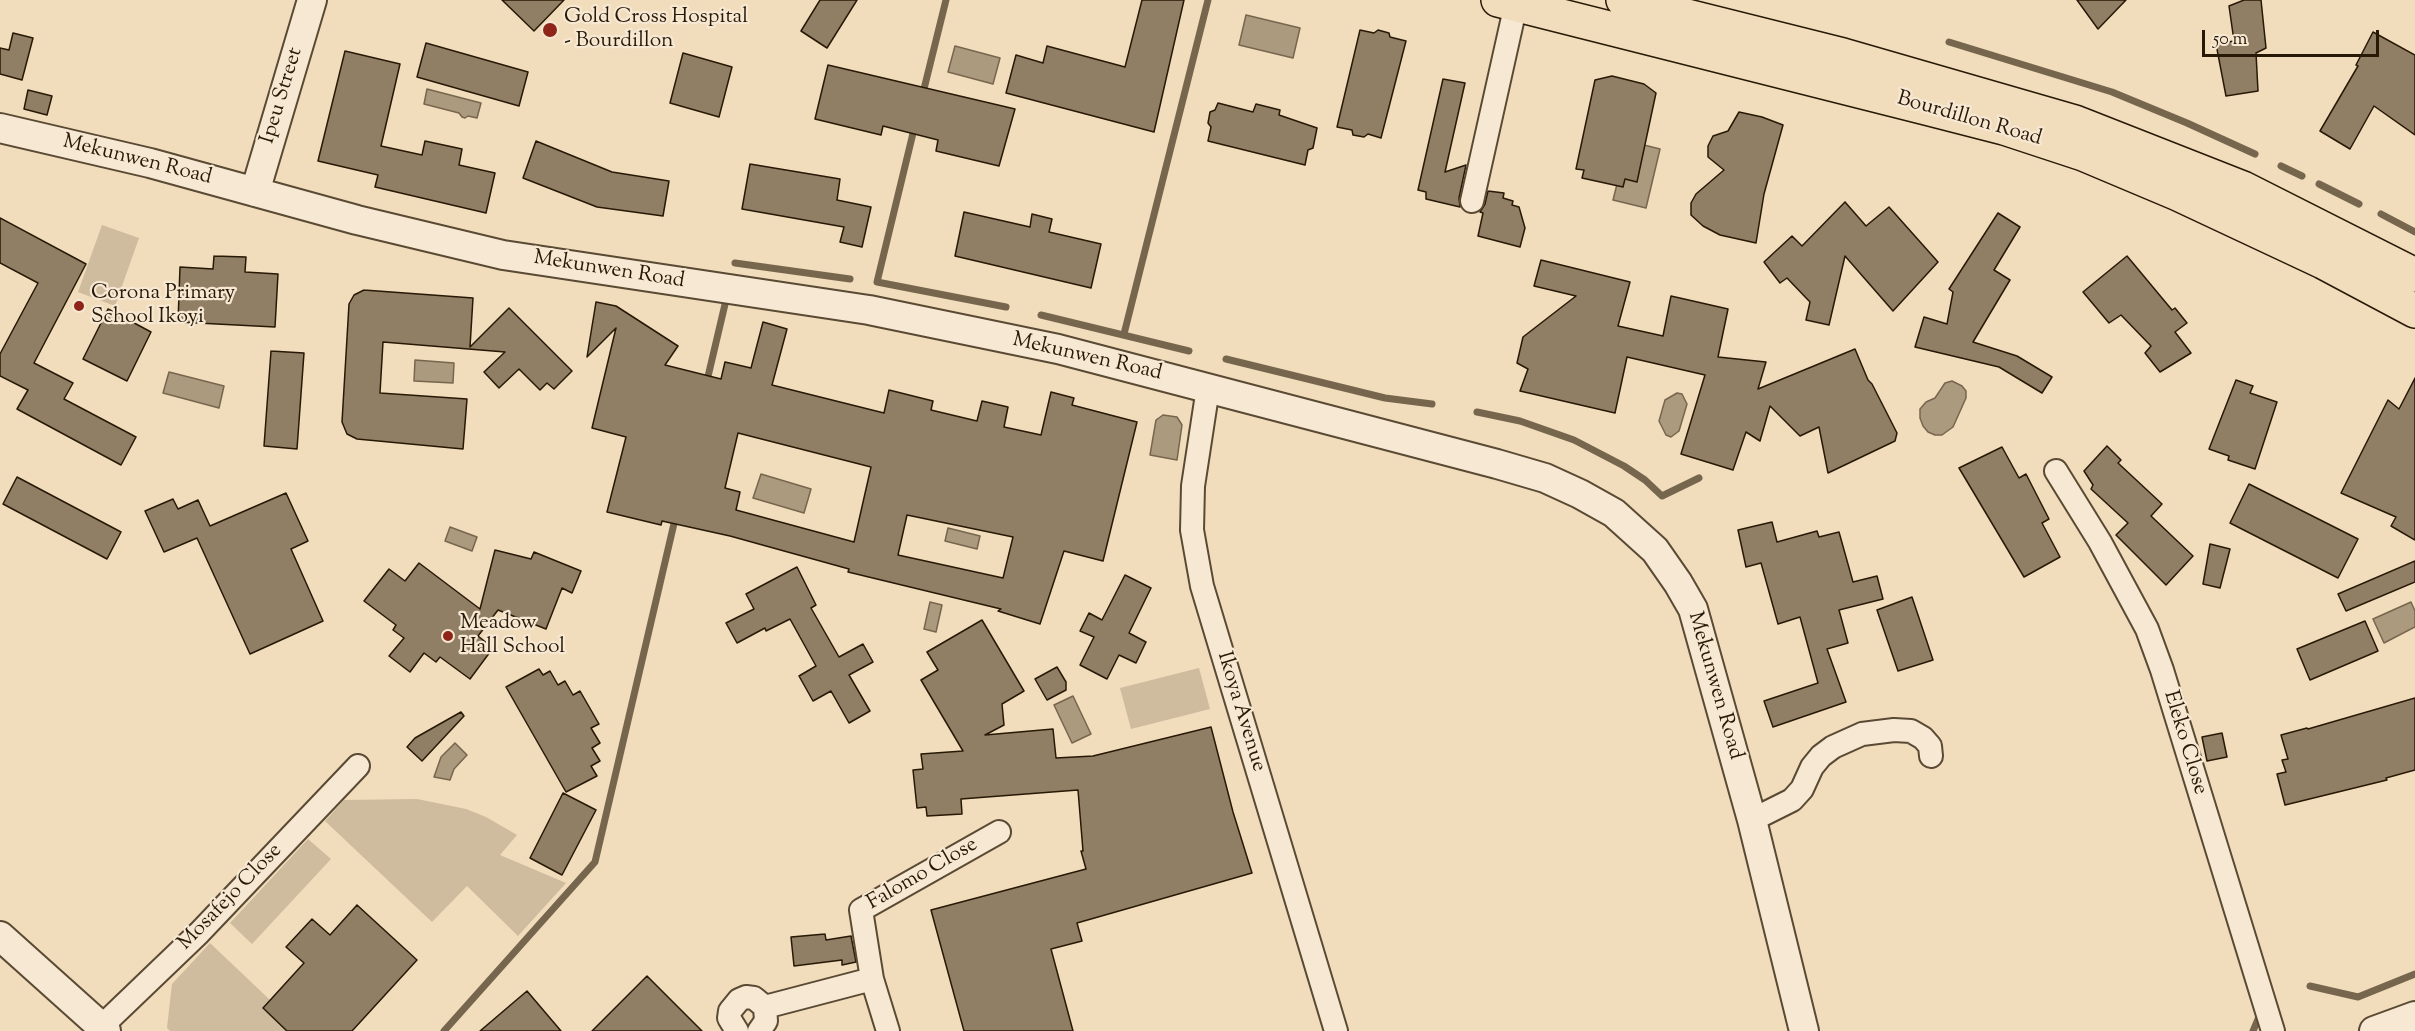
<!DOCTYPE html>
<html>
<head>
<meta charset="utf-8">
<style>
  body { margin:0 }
  #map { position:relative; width:2415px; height:1031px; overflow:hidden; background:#f1dcbc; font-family:"Sorts Mill Goudy",serif }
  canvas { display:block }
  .scale { position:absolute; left:2202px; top:30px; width:177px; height:27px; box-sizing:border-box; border:3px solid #271906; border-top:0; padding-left:8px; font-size:18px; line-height:21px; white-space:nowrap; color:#271906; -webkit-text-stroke:4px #f6e8d3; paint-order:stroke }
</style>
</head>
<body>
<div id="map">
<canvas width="2415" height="1031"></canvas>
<div class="scale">50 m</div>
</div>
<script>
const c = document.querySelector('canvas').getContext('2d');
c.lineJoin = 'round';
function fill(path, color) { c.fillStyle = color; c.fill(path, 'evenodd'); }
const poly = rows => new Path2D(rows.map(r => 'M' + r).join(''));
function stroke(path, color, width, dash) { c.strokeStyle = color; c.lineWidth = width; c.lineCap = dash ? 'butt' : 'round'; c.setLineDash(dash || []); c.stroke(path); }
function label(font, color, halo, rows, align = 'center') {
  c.font = font + ' "Sorts Mill Goudy",serif'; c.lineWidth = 4.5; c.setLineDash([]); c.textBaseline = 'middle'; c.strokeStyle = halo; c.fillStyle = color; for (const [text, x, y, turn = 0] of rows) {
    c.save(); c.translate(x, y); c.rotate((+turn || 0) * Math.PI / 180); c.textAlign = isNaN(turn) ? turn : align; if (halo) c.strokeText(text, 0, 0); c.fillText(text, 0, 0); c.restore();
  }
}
fill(poly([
  [102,225,139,238,115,306,78,292],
  [1199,668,1210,709,1131,729,1120,688],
  [417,799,466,809,486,817,517,835,500,855,566,883,518,936,467,886,432,922,325,821,344,800],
  [308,839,331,859,252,944,230,923],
  [210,943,270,1000,263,1009,287,1031,170,1031,167,1028,172,984]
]), '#cfbb9d');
const water = poly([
  [1246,15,1300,28,1293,58,1239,45,1246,15],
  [955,46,1000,58,993,84,948,72,955,46],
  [427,89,481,103,477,118,468,116,465,118,462,117,459,113,424,104,427,89],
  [1628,141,1660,149,1646,208,1613,200,1628,141],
  [415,360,454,363,453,383,414,381,415,360],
  [169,372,224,386,219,408,163,393,169,372],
  [1952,381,1962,386,1966,391,1966,398,1953,427,1942,435,1935,435,1928,432,1923,426,1920,418,1920,409,1926,402,1935,398,1945,383,1952,381],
  [1677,393,1682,394,1687,404,1679,431,1671,437,1666,435,1659,421,1665,400,1677,393],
  [1163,415,1177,417,1182,425,1177,460,1150,455,1156,420,1163,415],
  [761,474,811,489,804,513,753,498,761,474],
  [450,527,477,537,472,551,445,541,450,527],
  [948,528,980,536,977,549,945,541,948,528],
  [930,602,942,605,936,632,924,629,930,602],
  [2411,602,2415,611,2415,627,2384,643,2373,619,2411,602],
  [1073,696,1091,734,1072,743,1054,705,1073,696],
  [455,743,467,755,454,769,450,780,434,777,441,757,455,743]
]);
fill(water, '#ac9a7e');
stroke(water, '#77664e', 1.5);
stroke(poly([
  [1949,42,2112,92,2187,123,2255,154],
  [922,97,946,0],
  [915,125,877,282,1006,307],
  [2281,166,2302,176],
  [2319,184,2359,204],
  [2381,214,2415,232],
  [735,263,850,279],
  [1041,315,1189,351],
  [1124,334,1208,0],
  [1226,359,1385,398,1432,404],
  [706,385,726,300],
  [1477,412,1520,421,1574,440,1624,466,1645,480,1662,496,1699,478],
  [2310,986,2358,997,2415,974],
  [444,1031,595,862,676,515],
  [2253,1031,2261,1012]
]), '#77664e', 7);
const building = poly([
  [502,0,564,0,534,31,502,0],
  [820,0,857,0,827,48,801,31,820,0],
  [1142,0,1184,0,1154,132,1006,93,1016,55,1043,63,1047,46,1125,67,1142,0],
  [2077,0,2126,0,2098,29,2077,0],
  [2244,0,2261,0,2266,48,2256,53,2258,91,2226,96,2216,44,2234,41,2229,6,2244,0],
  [1360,30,1374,33,1378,30,1389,33,1390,37,1406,41,1381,138,1368,134,1364,137,1353,135,1352,130,1337,127,1360,30],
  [2373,32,2415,55,2415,135,2374,106,2350,149,2320,131,2358,66,2356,65,2373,32],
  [13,33,33,38,22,80,0,74,0,48,9,50,13,33],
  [426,43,528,72,519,106,417,77,426,43],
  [345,51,400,64,381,146,422,155,425,141,462,149,459,165,495,173,486,213,375,187,378,175,318,161,345,51],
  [683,53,732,67,719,117,670,103,683,53],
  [828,65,1015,109,999,166,936,151,938,140,883,126,881,135,815,119,828,65],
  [1612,76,1644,84,1656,93,1637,182,1625,179,1623,187,1582,178,1584,170,1576,169,1595,80,1612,76],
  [1443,79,1465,83,1445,172,1466,165,1459,198,1460,207,1426,199,1426,192,1418,190,1443,79],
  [28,90,52,96,47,115,24,109,28,90],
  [1218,103,1253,112,1256,104,1280,110,1279,115,1317,128,1313,148,1308,150,1305,165,1208,141,1211,127,1208,123,1210,112,1215,110,1218,103],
  [1739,112,1762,117,1783,125,1764,194,1756,243,1720,235,1703,226,1691,215,1691,203,1696,194,1724,170,1708,157,1708,146,1713,136,1728,131,1739,112],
  [536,141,612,172,669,181,663,216,597,207,523,178,536,141],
  [750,164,840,179,837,200,871,207,862,247,840,242,844,227,742,209,750,164],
  [1488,191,1504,193,1503,198,1513,201,1512,205,1519,207,1525,228,1520,247,1478,236,1483,213,1480,212,1485,204,1488,191],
  [1845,202,1866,226,1889,207,1938,262,1893,311,1845,256,1829,325,1806,320,1810,302,1787,278,1780,283,1764,262,1792,236,1802,246,1845,202],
  [964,212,1030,227,1032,214,1052,219,1049,232,1101,244,1091,288,955,256,964,212],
  [1998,213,2020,227,1994,270,2010,280,1973,342,2017,356,2052,377,2042,393,1999,367,1915,347,1924,317,1947,324,1953,292,1949,289,1998,213],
  [0,218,86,264,34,363,73,383,64,399,136,437,121,465,17,409,28,390,0,376,0,354,38,283,0,263,0,218],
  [214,256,246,257,245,272,278,274,275,327,178,322,180,267,213,269,214,256],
  [2127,256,2172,310,2175,308,2187,323,2175,332,2191,353,2160,372,2145,353,2151,346,2121,315,2109,323,2083,292,2127,256],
  [1541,260,1630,282,1618,326,1663,336,1671,296,1728,309,1718,357,1766,362,1758,389,1855,349,1868,380,1872,384,1897,433,1895,441,1828,473,1819,427,1800,436,1770,406,1760,441,1746,432,1733,470,1681,454,1705,375,1627,357,1615,413,1520,391,1528,369,1517,363,1523,337,1576,296,1534,286,1541,260],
  [364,290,473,298,470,347,509,308,572,371,554,389,547,383,540,390,519,369,499,388,484,372,505,352,383,342,380,393,467,399,463,449,357,439,347,434,342,422,349,304,354,295,364,290],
  [596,302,616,306,678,346,665,365,721,379,725,362,751,368,763,322,787,329,772,385,884,413,889,390,933,401,931,410,977,421,982,401,1008,407,1004,427,1041,435,1051,392,1074,398,1072,405,1137,422,1103,561,1064,551,1040,624,998,611,1001,609,848,572,849,569,730,536,662,521,661,525,607,512,626,437,592,428,616,328,587,357,596,302],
  [738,433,871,467,854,542,736,510,740,492,725,488,738,433],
  [907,515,1013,537,1003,578,898,555,907,515],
  [108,309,151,332,127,381,83,359,108,309],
  [271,351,304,353,297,449,264,446,271,351],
  [2415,378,2415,540,2391,526,2396,517,2341,493,2388,400,2399,409,2415,378],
  [2236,380,2253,386,2250,393,2277,402,2255,469,2228,460,2229,456,2209,449,2236,380],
  [2107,446,2121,460,2118,463,2162,504,2151,516,2193,556,2166,585,2116,535,2128,523,2091,489,2093,485,2084,471,2107,446],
  [2002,447,2019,478,2026,474,2049,519,2042,523,2060,557,2024,577,1959,468,2002,447],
  [17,477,121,532,107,559,3,504,17,477],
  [2249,484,2358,539,2338,578,2230,523,2249,484],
  [286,493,308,541,291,549,323,621,250,654,197,538,164,552,145,511,173,499,178,509,198,500,210,526,286,493],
  [1772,522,1777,542,1817,531,1819,537,1839,532,1853,582,1877,576,1883,599,1839,610,1848,643,1827,649,1846,702,1773,727,1764,701,1818,683,1800,617,1778,624,1761,563,1746,567,1738,530,1772,522],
  [2210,544,2230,549,2220,588,2203,584,2210,544],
  [495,550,531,559,534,552,581,571,572,593,562,588,546,629,498,610,478,636,493,648,470,679,440,657,436,662,424,653,410,672,389,656,404,638,393,630,396,625,364,601,389,569,405,581,419,563,480,609,495,550],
  [2415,561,2415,582,2346,611,2338,594,2415,561],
  [797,567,816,605,811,608,839,657,863,644,873,662,849,675,870,711,849,723,831,691,813,701,799,676,816,666,790,619,766,631,765,628,737,643,726,623,754,609,746,594,797,567],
  [1125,575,1151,588,1129,633,1146,642,1136,663,1119,655,1107,679,1080,665,1094,637,1080,631,1089,613,1102,620,1125,575],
  [1912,597,1933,660,1898,671,1877,610,1912,597],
  [982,620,1024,691,1002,704,1004,725,985,735,1053,729,1056,758,1093,756,1211,727,1233,812,1252,873,1077,923,1082,941,1051,949,1073,1031,964,1031,931,910,1086,869,1081,851,1083,851,1078,790,961,799,962,814,927,816,926,807,917,808,913,770,923,769,921,754,963,751,921,680,938,670,927,652,982,620],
  [2365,621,2378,651,2310,680,2297,649,2365,621],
  [1057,667,1066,682,1066,690,1047,700,1035,679,1057,667],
  [539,669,543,675,550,671,558,685,565,681,573,695,580,691,599,724,591,728,600,743,592,748,600,761,591,766,597,776,566,792,506,687,539,669],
  [2415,698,2415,770,2386,778,2387,780,2285,805,2277,774,2286,772,2282,760,2288,759,2281,735,2307,728,2308,729,2415,698],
  [461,712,464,716,422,761,407,747,415,738,461,712],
  [2222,733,2227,757,2207,761,2202,737,2222,733],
  [563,793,596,810,562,875,530,858,563,793],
  [357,905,417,960,352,1031,287,1031,263,1008,304,963,286,947,312,919,330,935,357,905],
  [825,934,826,940,851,936,856,962,842,965,842,960,794,966,791,937,825,934],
  [647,976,702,1031,592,1031,647,976],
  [527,991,561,1031,480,1031,527,991]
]);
fill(building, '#907e65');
stroke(building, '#271906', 1.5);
const minor = poly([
  [1472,201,1516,4],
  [1208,388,1193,486,1192,530,1202,586,1336,1031],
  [2056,471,2100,542,2147,629,2162,670,2273,1031],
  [1752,820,1792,800,1802,789,1812,767,1821,756,1833,747,1862,734,1894,730,1911,731,1923,738,1930,746,1931,756],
  [765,1007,872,979],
  [101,1027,199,933,358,766],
  [737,1031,729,1018,730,1011,739,1000,746,997,754,998,765,1007,766,1021,759,1031],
  [888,1031,872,979,861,910,999,832]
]);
const tertiary = poly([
  [0,128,150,163,357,220,503,255,869,310,1058,349,1497,464,1545,478,1580,494,1614,513,1655,550,1678,583,1693,609,1752,820,1804,1031],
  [255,192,312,0],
  [0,936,106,1031],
  [2374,1031,2415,1016]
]);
const primary = poly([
  [1498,0,1926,108,2004,128,2083,154,2178,194,2323,262,2415,311],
  [1623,0,1843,55,2075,122,2243,188,2415,275]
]);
stroke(minor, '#5a4a34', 26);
stroke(tertiary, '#5a4a34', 32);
stroke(primary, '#271906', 36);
stroke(minor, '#f6e8d3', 22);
stroke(tertiary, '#f6e8d3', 28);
stroke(primary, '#f1dcbc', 33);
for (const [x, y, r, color] of [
  [550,30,8,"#8f2418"],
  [79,306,6,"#8f2418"],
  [448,636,6,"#8f2418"]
]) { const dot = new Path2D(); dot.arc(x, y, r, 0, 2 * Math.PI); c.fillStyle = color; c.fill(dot); stroke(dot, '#f6e8d3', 2); }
label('21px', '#271906', '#f6e8d3', [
  ["Gold Cross Hospital",564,18],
  ["- Bourdillon",564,42],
  ["Corona Primary",91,294],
  ["School Ikoyi",91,318],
  ["Meadow",460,624],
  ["Hall School",460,648]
], 'left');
label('21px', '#271906', '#f6e8d3', [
  ["Ipeu Street",283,96,-73],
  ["Bourdillon Road",1969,120,16],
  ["Mekunwen Road",137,161,14],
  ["Mekunwen Road",609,271,9],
  ["Mekunwen Road",1087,358,13],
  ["Mekunwen Road",1714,686,74],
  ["Ikoya Avenue",1240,712,73],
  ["Eleko Close",2184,743,73],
  ["Falomo Close",923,875,-30],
  ["Mosafejo Close",231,898,-46]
]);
</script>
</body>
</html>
